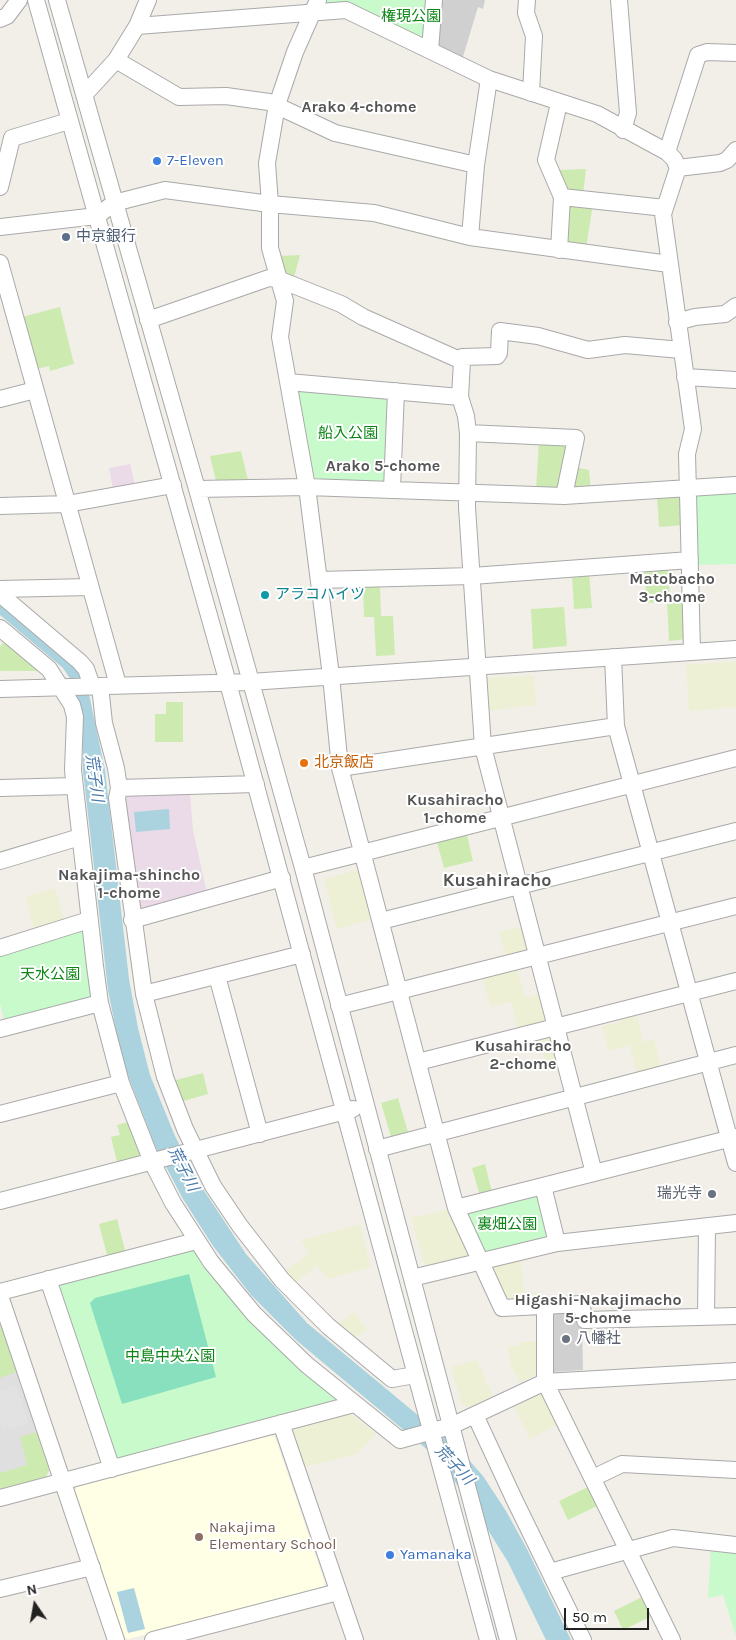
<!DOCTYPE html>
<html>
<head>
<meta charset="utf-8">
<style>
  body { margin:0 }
  #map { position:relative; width:736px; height:1640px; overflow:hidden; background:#f2efe9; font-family:Karla,sans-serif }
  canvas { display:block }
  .north { position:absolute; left:10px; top:1580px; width:50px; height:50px; -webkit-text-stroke:4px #fff; paint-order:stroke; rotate:348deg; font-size:14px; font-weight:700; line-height:20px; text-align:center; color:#222 }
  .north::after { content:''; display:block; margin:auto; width:18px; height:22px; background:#222; clip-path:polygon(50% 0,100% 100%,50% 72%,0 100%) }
  .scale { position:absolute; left:564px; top:1608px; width:85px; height:22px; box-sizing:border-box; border:2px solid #222; border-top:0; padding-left:6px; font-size:15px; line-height:18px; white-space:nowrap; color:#222; -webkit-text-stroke:4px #fff; paint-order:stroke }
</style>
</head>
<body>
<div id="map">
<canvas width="736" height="1640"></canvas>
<div class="north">N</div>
<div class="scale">50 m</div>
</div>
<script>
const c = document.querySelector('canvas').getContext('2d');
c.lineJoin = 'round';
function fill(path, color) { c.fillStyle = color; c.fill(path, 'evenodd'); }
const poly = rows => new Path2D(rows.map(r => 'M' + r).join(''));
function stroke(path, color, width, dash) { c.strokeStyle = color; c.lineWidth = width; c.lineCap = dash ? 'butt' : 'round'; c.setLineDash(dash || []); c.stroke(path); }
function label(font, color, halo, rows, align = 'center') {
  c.font = font + ' Karla,"Noto Sans JP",sans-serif'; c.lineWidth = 4; c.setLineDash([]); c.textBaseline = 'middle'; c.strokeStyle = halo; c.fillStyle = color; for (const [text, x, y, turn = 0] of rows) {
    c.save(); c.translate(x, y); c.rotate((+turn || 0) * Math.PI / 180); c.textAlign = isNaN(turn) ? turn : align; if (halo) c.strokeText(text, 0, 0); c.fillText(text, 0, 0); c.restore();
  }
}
fill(poly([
  [0,1323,49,1470,46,1477,0,1489]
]), '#e0dfdf');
fill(poly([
  [130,464,135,485,113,489,109,468],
  [190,793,193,830,207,893,139,912,124,796]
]), '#ebdbe8');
fill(poly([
  [270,1436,275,1437,325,1583,323,1588,128,1639,123,1637,74,1492,77,1487]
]), '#ffffe5');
fill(poly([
  [437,0,485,0,483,9,478,7,462,60,434,47],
  [575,1308,582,1323,583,1370,553,1372,551,1312]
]), '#d0d0d0');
fill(poly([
  [736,661,736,707,689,711,686,665],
  [534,675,536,705,485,711,484,682,487,678],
  [360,869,373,919,337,929,324,879],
  [55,888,65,923,35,932,25,897],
  [524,926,530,949,528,952,506,958,499,932],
  [517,968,525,998,542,993,549,1021,519,1032,511,1002,490,1006,482,976],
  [636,1013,643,1042,654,1039,661,1067,637,1073,629,1045,609,1051,602,1027,620,1022,619,1017],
  [553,1036,560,1063,546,1066,538,1037],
  [449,1209,470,1254,467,1260,426,1271,411,1218],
  [360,1224,371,1267,328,1279,317,1265,294,1284,284,1272,309,1253,301,1240],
  [520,1258,524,1292,541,1293,541,1301,509,1302,505,1298,491,1269,493,1265],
  [354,1312,367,1330,353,1339,336,1325],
  [539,1341,538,1374,520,1383,511,1366,508,1346,519,1346,519,1342],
  [477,1360,493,1396,469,1407,462,1405,451,1367],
  [540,1394,545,1396,559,1424,530,1439,514,1407],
  [350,1414,376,1433,357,1454,300,1468,292,1430]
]), '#eef0d5');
fill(poly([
  [586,169,583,195,570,194,557,170],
  [593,204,586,248,568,246,565,239,567,205],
  [300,255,293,281,287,279,277,256],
  [60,307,74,364,50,371,49,366,37,369,22,317],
  [539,440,572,442,558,491,536,490],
  [241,451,248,480,216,481,210,456],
  [575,467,589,470,591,491,573,490],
  [680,494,685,525,659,527,657,496],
  [668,567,670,600,686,599,687,639,669,641,667,601,647,603,644,568],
  [589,572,592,608,574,609,572,574],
  [380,586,381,616,393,616,395,655,376,656,374,617,364,617,363,587],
  [564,607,567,646,533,649,531,609],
  [5,641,41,671,0,671,0,646],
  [166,702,183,702,183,742,155,742,155,714,166,714],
  [466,831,473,861,444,868,436,839],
  [203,1073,208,1094,180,1102,172,1081],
  [398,1098,408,1132,391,1137,381,1103],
  [128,1122,142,1155,117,1162,111,1137,120,1135,117,1125],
  [485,1164,492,1192,480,1196,472,1168],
  [117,1219,126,1254,108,1259,99,1224],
  [0,1323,16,1372,0,1378],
  [37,1432,49,1470,46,1477,0,1489,0,1473,27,1465,20,1437],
  [590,1486,599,1505,568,1520,559,1501],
  [644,1596,654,1615,623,1630,614,1611]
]), '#cdebb0');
fill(poly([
  [322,0,430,0,428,34,418,39,327,6],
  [302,386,385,394,392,402,386,484,316,481,311,477,296,393],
  [736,490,736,564,695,565,693,497,698,493],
  [82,930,85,933,92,999,4,1020,0,1003,0,954],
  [539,1193,548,1239,490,1254,483,1250,466,1216,468,1211],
  [189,1249,196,1251,337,1397,334,1404,113,1460,58,1283],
  [711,1547,736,1549,736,1636,723,1595,708,1598]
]), '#c8facc');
fill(poly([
  [189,1274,216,1377,122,1404,90,1303,95,1298]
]), '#88e0be');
fill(poly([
  [16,1385,29,1423,9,1430,8,1426,2,1428,0,1420,0,1391]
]), '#e2e2e2');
fill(poly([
  [0,600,74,664,86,680,105,770,129,979,138,1028,150,1075,175,1136,199,1183,246,1254,307,1323,461,1451,483,1476,506,1511,527,1549,571,1640,546,1640,508,1562,471,1503,436,1457,296,1340,251,1295,213,1246,183,1199,156,1148,122,1060,108,990,83,771,82,717,73,683,63,668,0,615],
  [169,809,170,829,136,832,134,812],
  [134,1588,145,1629,128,1633,117,1592]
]), '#aad3df');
const minor = poly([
  [36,0,228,683,488,1640],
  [57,0,197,489,303,868,508,1640],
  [318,0,295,52,277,105,267,163,270,204,270,248,285,301,280,337,307,487,331,676,340,768,456,1208,502,1308,581,1304,585,1320,736,1316],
  [527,0,526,13,534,36,531,93],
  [619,0,628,113,623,130],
  [0,19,7,16,19,0],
  [137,26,346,10,489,79,597,114,667,152],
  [430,50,434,0],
  [116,60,179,97,226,96,269,102,335,133,476,165],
  [84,95,116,60,137,26,148,0],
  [559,103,546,160,562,197,559,250],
  [678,168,720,163,727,160,736,150],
  [0,187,12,138,69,121],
  [562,197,665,208],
  [0,227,97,216,114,203,165,190,270,204,374,213,470,237,669,264],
  [470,237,476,165,489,79],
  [0,263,118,685],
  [148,320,269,278,278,279,341,304,363,317,462,361,462,357,497,356,499,353,500,331,538,336,588,350,625,345,681,350],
  [677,322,695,317,725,314,736,306],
  [685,377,736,380],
  [288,382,460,397,466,416,468,433,467,507,483,747,594,1173],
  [460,397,462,361],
  [0,399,35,390],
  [468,433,576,438,564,496],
  [197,489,307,487,564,496,736,485],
  [392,489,396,391],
  [0,506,67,504,173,485],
  [319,580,472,576,690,560],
  [0,589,90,587],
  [0,594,80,662,86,669,92,686],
  [0,628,49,669,72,705,75,717,73,770,95,966,100,1003,121,1083,152,1162,173,1203,211,1262,254,1314,307,1365,400,1440,451,1426,545,1382,736,1371],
  [692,651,687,454,693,429,663,214,678,168,674,159,667,152,698,55,707,52,736,53],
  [613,657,616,726,736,1163],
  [100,686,104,723,116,768,119,788,117,798,144,994,165,1077,185,1129,213,1186,240,1226,282,1280,328,1326,392,1379,415,1375],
  [0,689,250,682,736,649],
  [340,768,616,726],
  [0,788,74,786],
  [119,788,256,784],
  [0,861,80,837],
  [303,868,736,758],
  [132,920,282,878],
  [381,921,736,831],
  [0,948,89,920],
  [217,976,260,1134],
  [144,994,302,954],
  [339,1006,736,906],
  [0,1029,100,1003],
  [418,1062,736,981],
  [0,1114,121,1083],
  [377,1149,736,1055],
  [543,1186,557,1243],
  [0,1201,353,1109],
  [456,1208,736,1137],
  [412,1278,557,1243,736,1223],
  [48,1279,112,1469],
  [0,1292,196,1241],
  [0,1296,116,1640],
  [545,1306,545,1382,672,1640],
  [706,1317,707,1227],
  [475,1415,515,1501,583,1640],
  [281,1423,355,1640],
  [593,1478,622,1464,736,1470],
  [0,1498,354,1404],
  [550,1572,673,1538,736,1545],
  [0,1589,92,1567],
  [153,1640,338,1592]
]);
stroke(minor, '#a9a9a9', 18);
stroke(minor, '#fff', 16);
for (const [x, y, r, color] of [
  [157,161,5,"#3f7fe0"],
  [66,237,5,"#5c6f8a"],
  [265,595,5,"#0f9aa8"],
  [304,763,5,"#e8710a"],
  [712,1194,5,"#6b7280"],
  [566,1339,5,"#6b7280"],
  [199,1537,5,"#8d6e63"],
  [390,1555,5,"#3f7fe0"]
]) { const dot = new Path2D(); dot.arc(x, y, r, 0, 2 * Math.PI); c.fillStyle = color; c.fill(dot); stroke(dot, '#fff', 2); }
label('15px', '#0c8416', '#fff', [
  ["権現公園",411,17],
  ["船入公園",348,434],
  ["天水公園",50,975],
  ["裏畑公園",507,1225],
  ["中島中央公園",170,1357]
]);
label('15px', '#366cbe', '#fff', [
  ["7-Eleven",167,161],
  ["Yamanaka",400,1555]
], 'left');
label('15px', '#4e5e75', '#fff', [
  ["中京銀行",76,237]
], 'left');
label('15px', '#0d838f', '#fff', [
  ["アラコハイツ",275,595]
], 'left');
label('15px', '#c56008', '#fff', [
  ["北京飯店",314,763]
], 'left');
label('15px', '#5b616d', '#fff', [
  ["瑞光寺",702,1194],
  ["八幡社",576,1339,"left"]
], 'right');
label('15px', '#785e54', '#fff', [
  ["Nakajima",209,1528],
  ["Elementary School",209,1545]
], 'left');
label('bold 16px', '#555', '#fff', [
  ["Arako 4-chome",359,107],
  ["Arako 5-chome",383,466],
  ["Matobacho",672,579],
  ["3-chome",672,597],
  ["Kusahiracho",455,800],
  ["1-chome",455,818],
  ["Nakajima-shincho",129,875],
  ["1-chome",129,893],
  ["Kusahiracho",523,1046],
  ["2-chome",523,1064],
  ["Higashi-Nakajimacho",598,1300],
  ["5-chome",598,1318]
]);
label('italic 16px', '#4a7aab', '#fff', [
  ["荒子川",94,778,82],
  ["荒子川",183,1169,63],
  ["荒子川",454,1465,47]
]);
label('bold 18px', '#555', '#fff', [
  ["Kusahiracho",497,881]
]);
</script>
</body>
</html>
